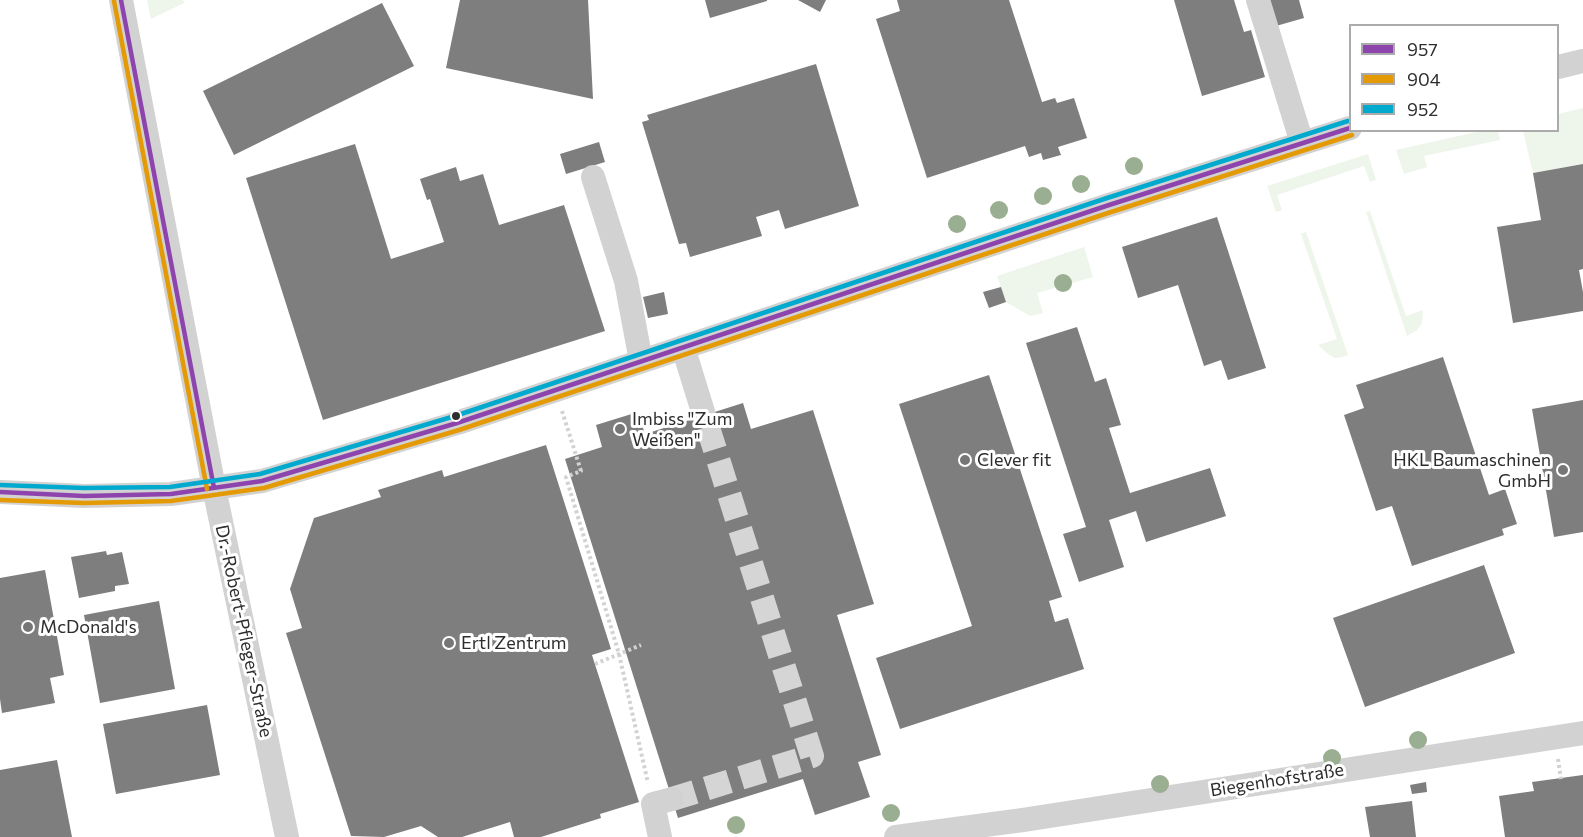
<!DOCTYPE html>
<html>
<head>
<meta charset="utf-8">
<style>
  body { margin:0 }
  #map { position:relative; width:1583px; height:837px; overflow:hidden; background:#fff; font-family:Commissioner,sans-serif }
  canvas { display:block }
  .legend { position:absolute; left:1349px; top:24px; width:210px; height:108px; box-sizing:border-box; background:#fff; border:2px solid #ababab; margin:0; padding:8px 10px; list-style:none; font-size:18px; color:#2d2d2d }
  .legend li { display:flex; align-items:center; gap:12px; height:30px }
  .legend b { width:30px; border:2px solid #ababab }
</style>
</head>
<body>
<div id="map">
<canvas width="1583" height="837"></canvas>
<ul class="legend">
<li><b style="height:8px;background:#8e44ad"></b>957</li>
<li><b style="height:8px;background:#e39a04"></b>904</li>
<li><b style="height:8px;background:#00a9ce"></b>952</li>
</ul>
</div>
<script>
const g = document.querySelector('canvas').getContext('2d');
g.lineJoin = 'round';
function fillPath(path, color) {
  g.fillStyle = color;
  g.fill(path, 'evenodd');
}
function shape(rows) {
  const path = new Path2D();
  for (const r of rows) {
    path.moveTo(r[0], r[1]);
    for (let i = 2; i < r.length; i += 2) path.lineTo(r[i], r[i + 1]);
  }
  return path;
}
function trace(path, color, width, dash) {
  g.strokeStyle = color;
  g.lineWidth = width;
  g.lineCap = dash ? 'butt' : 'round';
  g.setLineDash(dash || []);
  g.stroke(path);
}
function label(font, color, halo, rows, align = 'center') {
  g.font = font + ' Commissioner,sans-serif';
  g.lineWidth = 6;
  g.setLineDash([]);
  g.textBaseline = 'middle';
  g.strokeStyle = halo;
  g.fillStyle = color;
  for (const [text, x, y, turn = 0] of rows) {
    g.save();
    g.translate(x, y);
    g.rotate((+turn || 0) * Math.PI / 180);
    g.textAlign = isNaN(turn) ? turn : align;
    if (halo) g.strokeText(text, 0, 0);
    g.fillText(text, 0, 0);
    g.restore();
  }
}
const green = shape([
  [147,0,183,0,184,3,151,19],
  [1583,108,1583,164,1533,173,1523,131,1558,130,1558,114],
  [1481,131,1498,131,1500,140,1424,156,1427,167,1404,174,1396,150],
  [1368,154,1376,180,1370,182,1364,166,1277,195,1282,210,1276,212,1267,186],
  [1370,211,1406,316,1423,310,1422,323,1417,330,1407,336,1366,212],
  [1306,232,1348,355,1343,357,1335,358,1328,354,1318,345,1337,339,1301,234],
  [1084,247,1093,277,1037,293,1043,313,1030,316,1006,302,997,276]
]);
const building = shape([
  [460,0,588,0,593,99,446,68],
  [705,0,767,0,767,1,710,18],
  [798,0,826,0,820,12],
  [897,0,1009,0,1042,102,1055,98,1057,103,1074,98,1087,138,1058,147,1061,155,1043,160,1041,153,1029,157,1025,146,927,178,876,19,900,11],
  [1174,0,1234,0,1244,32,1251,30,1265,77,1202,96],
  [1268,0,1299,0,1304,18,1276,26],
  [382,3,414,66,234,155,203,91],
  [816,64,859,206,785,229,779,210,756,217,762,236,690,257,686,243,679,244,642,122,649,120,647,115],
  [599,142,605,162,566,174,560,154],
  [355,144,391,259,444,242,430,199,427,200,420,179,456,167,460,181,483,174,499,225,564,205,605,331,323,420,246,178],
  [1583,164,1583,269,1579,270,1583,292,1583,311,1513,323,1497,227,1541,220,1533,173],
  [1217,217,1266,368,1228,380,1221,360,1204,366,1178,285,1138,298,1122,247],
  [1001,287,1006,302,989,308,983,292],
  [664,292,668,314,648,318,643,297],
  [1077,327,1095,382,1106,378,1121,425,1109,428,1130,493,1210,468,1226,516,1146,542,1136,511,1109,520,1124,567,1079,582,1063,534,1086,527,1026,343],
  [1443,357,1489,495,1505,489,1517,524,1502,529,1504,535,1412,566,1392,506,1376,511,1344,415,1364,408,1356,385],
  [989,375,1062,597,1049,601,1055,622,1068,618,1084,669,900,729,876,658,972,626,899,404],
  [1583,400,1583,532,1554,537,1532,409],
  [743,403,751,429,813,410,874,604,837,615,881,755,858,762,870,797,815,815,803,779,678,818,565,459,602,447,596,425,638,412,645,434],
  [546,445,611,649,592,655,639,802,600,814,601,818,541,837,514,837,510,822,462,837,438,837,421,826,384,837,351,836,286,633,302,628,290,589,314,518,381,497,378,490,442,470,444,477],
  [106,551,107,555,122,552,129,584,115,586,115,591,79,598,71,557],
  [1484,565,1515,653,1365,707,1333,618],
  [45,570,64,675,50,678,55,703,2,713,0,699,0,578],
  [159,601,175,689,100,703,84,615],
  [207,705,220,775,116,794,103,724],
  [57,760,72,837,0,837,0,770],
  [1583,775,1583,837,1505,837,1499,796,1534,791,1532,782],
  [1426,782,1427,792,1412,794,1410,785],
  [1412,801,1416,837,1370,837,1365,807]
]);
const minorTunnel = shape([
  [672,799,812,756,704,415]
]);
const path = shape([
  [562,411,581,471,566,477,619,654,648,783],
  [595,664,641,645],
  [1558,759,1561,779]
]);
const minor = shape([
  [121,0,214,488,287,837],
  [1258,0,1302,143],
  [1558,67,1583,61],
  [593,177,626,281,641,361],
  [683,347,704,415],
  [0,492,84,496,171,494,262,481,457,423,1106,206,1350,128],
  [660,837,653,804,672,799],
  [896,837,1023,820,1583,733]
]);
const bus1 = shape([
  [121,0,214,488],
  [0,492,84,496,171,494,262,481,457,423,1106,206,1350,128]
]);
const bus2 = shape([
  [114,1,207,489],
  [0,500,84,503,171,501,264,488,459,430,1108,213,1352,135]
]);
const bus3 = shape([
  [0,485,84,488,170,487,260,474,455,416,1104,199,1348,121]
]);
const trees = [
  [1134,166],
  [1081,184],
  [1043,196],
  [999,210],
  [957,224],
  [1063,283],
  [1418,740],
  [1332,758],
  [1160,784],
  [891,813],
  [736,825]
];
const markers = [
  [456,416,5,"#2d2d2d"],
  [620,429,6,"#767676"],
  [965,460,6,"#767676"],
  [1563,470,6,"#767676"],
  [28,627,6,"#767676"],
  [449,643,6,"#767676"]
];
const poiNames = [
  ["Imbiss \"Zum",632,419],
  ["Weißen\"",632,440],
  ["Clever fit",977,460],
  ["HKL Baumaschinen",1551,460,"right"],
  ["GmbH",1551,481,"right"],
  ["McDonald's",40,627],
  ["Ertl Zentrum",461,643]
];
const streetNames = [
  ["Dr.-Robert-Pfleger-Straße",244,631,78],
  ["Biegenhofstraße",1277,780,-9]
];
fillPath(green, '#eef5ea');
fillPath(building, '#7e7e7e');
trace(minorTunnel, '#d5d5d5', 24, [24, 12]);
trace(path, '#d2d2d2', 4, [3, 3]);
trace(minor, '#d2d2d2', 24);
trace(bus1, '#8e44ad', 4.5);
trace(bus2, '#e39a04', 4.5);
trace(bus3, '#00a9ce', 4.5);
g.fillStyle = '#9aae91';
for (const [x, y] of trees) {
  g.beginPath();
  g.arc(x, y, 9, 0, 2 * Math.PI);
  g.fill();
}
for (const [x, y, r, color] of markers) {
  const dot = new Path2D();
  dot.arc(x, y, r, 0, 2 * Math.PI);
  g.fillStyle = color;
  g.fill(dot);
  trace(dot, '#fff', 2);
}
label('18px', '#2d2d2d', '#fff', poiNames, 'left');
label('18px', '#2d2d2d', '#fff', streetNames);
</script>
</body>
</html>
